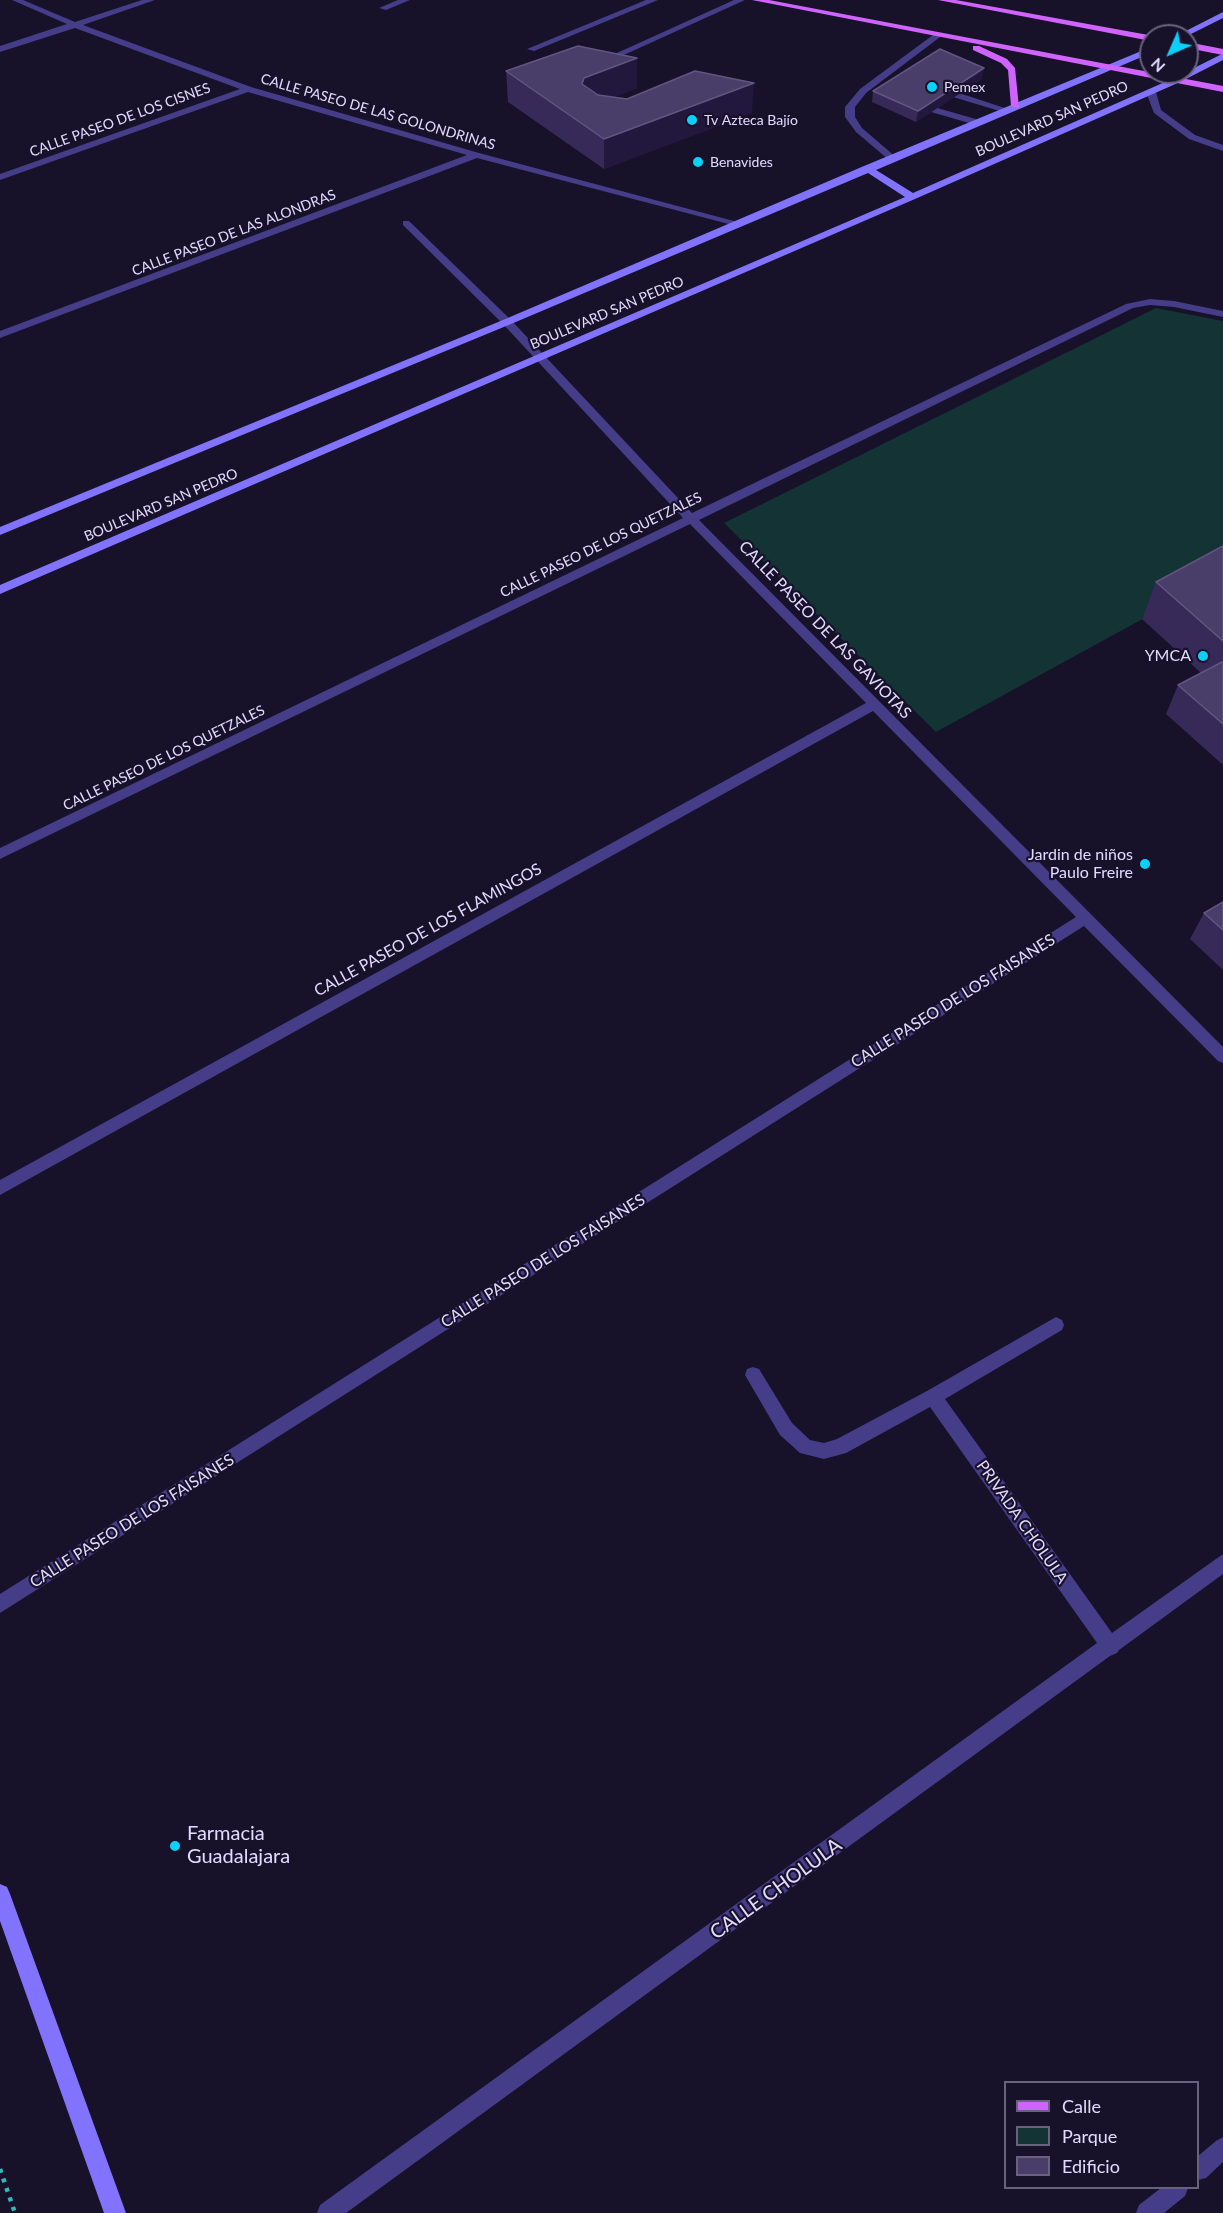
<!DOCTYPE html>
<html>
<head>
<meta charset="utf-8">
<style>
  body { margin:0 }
  #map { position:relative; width:1223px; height:2213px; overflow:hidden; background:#17112a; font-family:Lato,sans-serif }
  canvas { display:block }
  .legend { position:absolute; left:1004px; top:2081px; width:195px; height:108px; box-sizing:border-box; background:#17112a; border:2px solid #68627f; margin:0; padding:8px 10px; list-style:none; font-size:18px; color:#e2dbff }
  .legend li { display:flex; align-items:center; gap:12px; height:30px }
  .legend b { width:30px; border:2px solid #68627f }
  .north { position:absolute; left:1139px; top:24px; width:60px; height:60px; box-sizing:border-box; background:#17112a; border:2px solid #68627f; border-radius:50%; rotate:225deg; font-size:16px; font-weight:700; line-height:24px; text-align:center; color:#e2dbff }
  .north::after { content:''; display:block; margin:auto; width:21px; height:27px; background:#0ad1fc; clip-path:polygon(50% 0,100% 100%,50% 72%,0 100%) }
</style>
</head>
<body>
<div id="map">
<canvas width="1223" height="2213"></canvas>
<ul class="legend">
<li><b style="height:8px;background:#d063fd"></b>Calle</li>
<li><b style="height:16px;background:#143334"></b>Parque</li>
<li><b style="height:16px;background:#493d6a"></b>Edificio</li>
</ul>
<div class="north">N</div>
</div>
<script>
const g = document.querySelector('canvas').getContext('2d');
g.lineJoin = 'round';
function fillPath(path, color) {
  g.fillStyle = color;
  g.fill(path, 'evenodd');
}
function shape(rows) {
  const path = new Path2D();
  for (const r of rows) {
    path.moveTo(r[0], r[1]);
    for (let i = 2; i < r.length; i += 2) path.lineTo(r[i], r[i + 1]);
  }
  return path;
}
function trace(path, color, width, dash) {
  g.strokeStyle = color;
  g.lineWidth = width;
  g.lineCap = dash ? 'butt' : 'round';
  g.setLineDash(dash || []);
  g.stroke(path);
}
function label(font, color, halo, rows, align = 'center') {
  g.font = font + ' Lato,sans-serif';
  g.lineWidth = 4.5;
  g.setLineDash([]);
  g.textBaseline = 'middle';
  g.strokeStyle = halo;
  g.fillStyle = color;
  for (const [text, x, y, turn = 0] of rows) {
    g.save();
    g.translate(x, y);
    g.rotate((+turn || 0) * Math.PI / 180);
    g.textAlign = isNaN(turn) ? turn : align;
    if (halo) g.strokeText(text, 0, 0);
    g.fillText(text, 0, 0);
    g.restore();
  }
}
const green = shape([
  [1156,308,1223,321,1223,575,936,732,724,523]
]);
const path = shape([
  [0,2169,15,2213]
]);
const lane = shape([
  [398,0,410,0,386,10,379,8,398,0],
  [646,0,658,0,534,51,527,49,646,0],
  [734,0,745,0,604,64,597,62,734,0],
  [937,32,944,34,866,93,855,107,855,117,862,128,897,158,889,160,856,132,845,117,845,107,860,89,937,32],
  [1151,89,1156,92,1161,110,1195,135,1223,145,1223,151,1189,139,1154,113,1146,92,1151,89],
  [953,93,959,93,1011,110,1003,112,953,97,953,93],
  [934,107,979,120,981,122,976,125,931,112,929,110,934,107]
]);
const street = shape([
  [12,0,23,0,75,22,142,0,155,0,83,25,251,87,479,153,745,224,740,227,477,158,0,338,0,331,467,155,248,92,0,180,0,174,240,89,75,28,0,52,0,46,67,24,12,0],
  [403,221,409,221,511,320,692,513,1126,304,1150,299,1174,301,1223,311,1223,317,1174,307,1150,305,1133,308,699,520,1223,1047,1223,1063,1218,1061,1084,926,0,1613,0,1594,1076,917,873,711,0,1195,0,1180,866,703,690,524,0,859,0,848,683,518,503,324,403,225,403,221],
  [1056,1317,1062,1320,1064,1325,1062,1330,945,1399,1112,1633,1223,1554,1223,1574,1119,1650,1117,1653,1110,1656,346,2213,317,2213,320,2205,1097,1643,930,1407,846,1453,824,1459,800,1453,780,1435,745,1375,747,1369,753,1367,759,1369,792,1423,810,1440,824,1443,837,1439,927,1391,1056,1317],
  [1223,2137,1223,2162,1206,2178,1198,2180,1198,2156,1216,2141,1223,2137],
  [1161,2188,1188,2188,1185,2196,1164,2213,1136,2213,1139,2205,1161,2188]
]);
const secondary = shape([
  [1223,12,1223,18,1187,36,1176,36,1223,12],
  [1151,47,1151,53,876,170,913,193,1174,78,1220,55,1223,54,1223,60,1180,82,915,199,0,594,0,585,905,197,868,173,511,324,0,535,0,527,503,320,864,166,1151,47],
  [0,1884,7,1887,10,1894,126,2213,104,2213,0,1921,0,1884]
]);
const primary = shape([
  [752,0,769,0,1223,86,1223,92,752,0],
  [938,0,956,0,1154,36,1151,36,1151,41,938,0],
  [1187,42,1223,49,1223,55,1187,48,1187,42],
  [973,46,979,46,1007,59,1015,68,1019,108,1011,106,1008,70,1001,63,973,50,973,46]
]);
const wall = shape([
  [637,58,637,88,614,97,752,113,604,169,508,102,506,71],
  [982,79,916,122,872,102,873,91],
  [1223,546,1223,765,1166,714,1178,685,1201,673,1142,619,1156,582],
  [1223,902,1223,970,1190,939,1204,913]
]);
const shadedWall = shape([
  [637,58,637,88,584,109,582,84,584,78],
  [984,68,982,79,916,122,918,111],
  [754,83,752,113,604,169,604,139]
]);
const building = shape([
  [578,46,637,58,584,78,582,84,598,95,627,99,695,71,754,83,604,139,506,71,578,46],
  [940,49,984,68,918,111,873,91,940,49],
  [1223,546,1223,641,1156,582,1223,546],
  [1222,662,1223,664,1223,724,1178,685,1222,662],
  [1223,902,1223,930,1204,913,1223,902]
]);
const markers = [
  [932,87,6,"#0ad1fc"],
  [692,120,6,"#0ad1fc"],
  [698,162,6,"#0ad1fc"],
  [1203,656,6,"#0ad1fc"],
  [1145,864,6,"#0ad1fc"],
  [175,1846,6,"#0ad1fc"]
];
const farPoinames = [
  ["Pemex",944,87],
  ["Tv Azteca Bajío",704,120],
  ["Benavides",710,162]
];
const farStreetnames = [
  ["CALLE PASEO DE LAS GOLONDRINAS",378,112,16],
  ["BOULEVARD SAN PEDRO",1052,119,-24],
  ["CALLE PASEO DE LOS CISNES",120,120,-20],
  ["CALLE PASEO DE LAS ALONDRAS",234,233,-21],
  ["BOULEVARD SAN PEDRO",607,313,-23],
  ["BOULEVARD SAN PEDRO",161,505,-23],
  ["CALLE PASEO DE LOS QUETZALES",601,545,-26],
  ["CALLE PASEO DE LOS QUETZALES",164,758,-26]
];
const streetNames = [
  ["CALLE PASEO DE LAS GAVIOTAS",825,630,46],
  ["CALLE PASEO DE LOS FLAMINGOS",428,930,-29],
  ["CALLE PASEO DE LOS FAISANES",953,1001,-32],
  ["CALLE PASEO DE LOS FAISANES",543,1261,-32],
  ["CALLE PASEO DE LOS FAISANES",132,1521,-32],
  ["PRIVADA CHOLULA",1022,1522,55]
];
const poiNames = [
  ["YMCA",1191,656],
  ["Jardin de niños",1133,855],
  ["Paulo Freire",1133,873]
];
const nearPoinames = [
  ["Farmacia",187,1834],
  ["Guadalajara",187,1857]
];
const nearStreetnames = [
  ["CALLE CHOLULA",776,1889,-36]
];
fillPath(green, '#143334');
trace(path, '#32b9bb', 4.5, [4, 6]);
fillPath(lane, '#463d88');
fillPath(street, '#463d88');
fillPath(secondary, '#8173fd');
fillPath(primary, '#d063fd');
fillPath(wall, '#372a58');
fillPath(shadedWall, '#22183e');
fillPath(building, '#493d6a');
trace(building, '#615681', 1.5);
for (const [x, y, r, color] of markers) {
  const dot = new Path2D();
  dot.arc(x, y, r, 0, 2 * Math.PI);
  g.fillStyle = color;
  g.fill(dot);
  trace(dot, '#17112a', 2);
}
label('14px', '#e2dbff', '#17112a', farPoinames, 'left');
label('14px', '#e2dbff', '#17112a', farStreetnames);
label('16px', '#e2dbff', '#17112a', streetNames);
label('16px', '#e2dbff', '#17112a', poiNames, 'right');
label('20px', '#e2dbff', '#17112a', nearPoinames, 'left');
label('20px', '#e2dbff', '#17112a', nearStreetnames);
</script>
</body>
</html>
